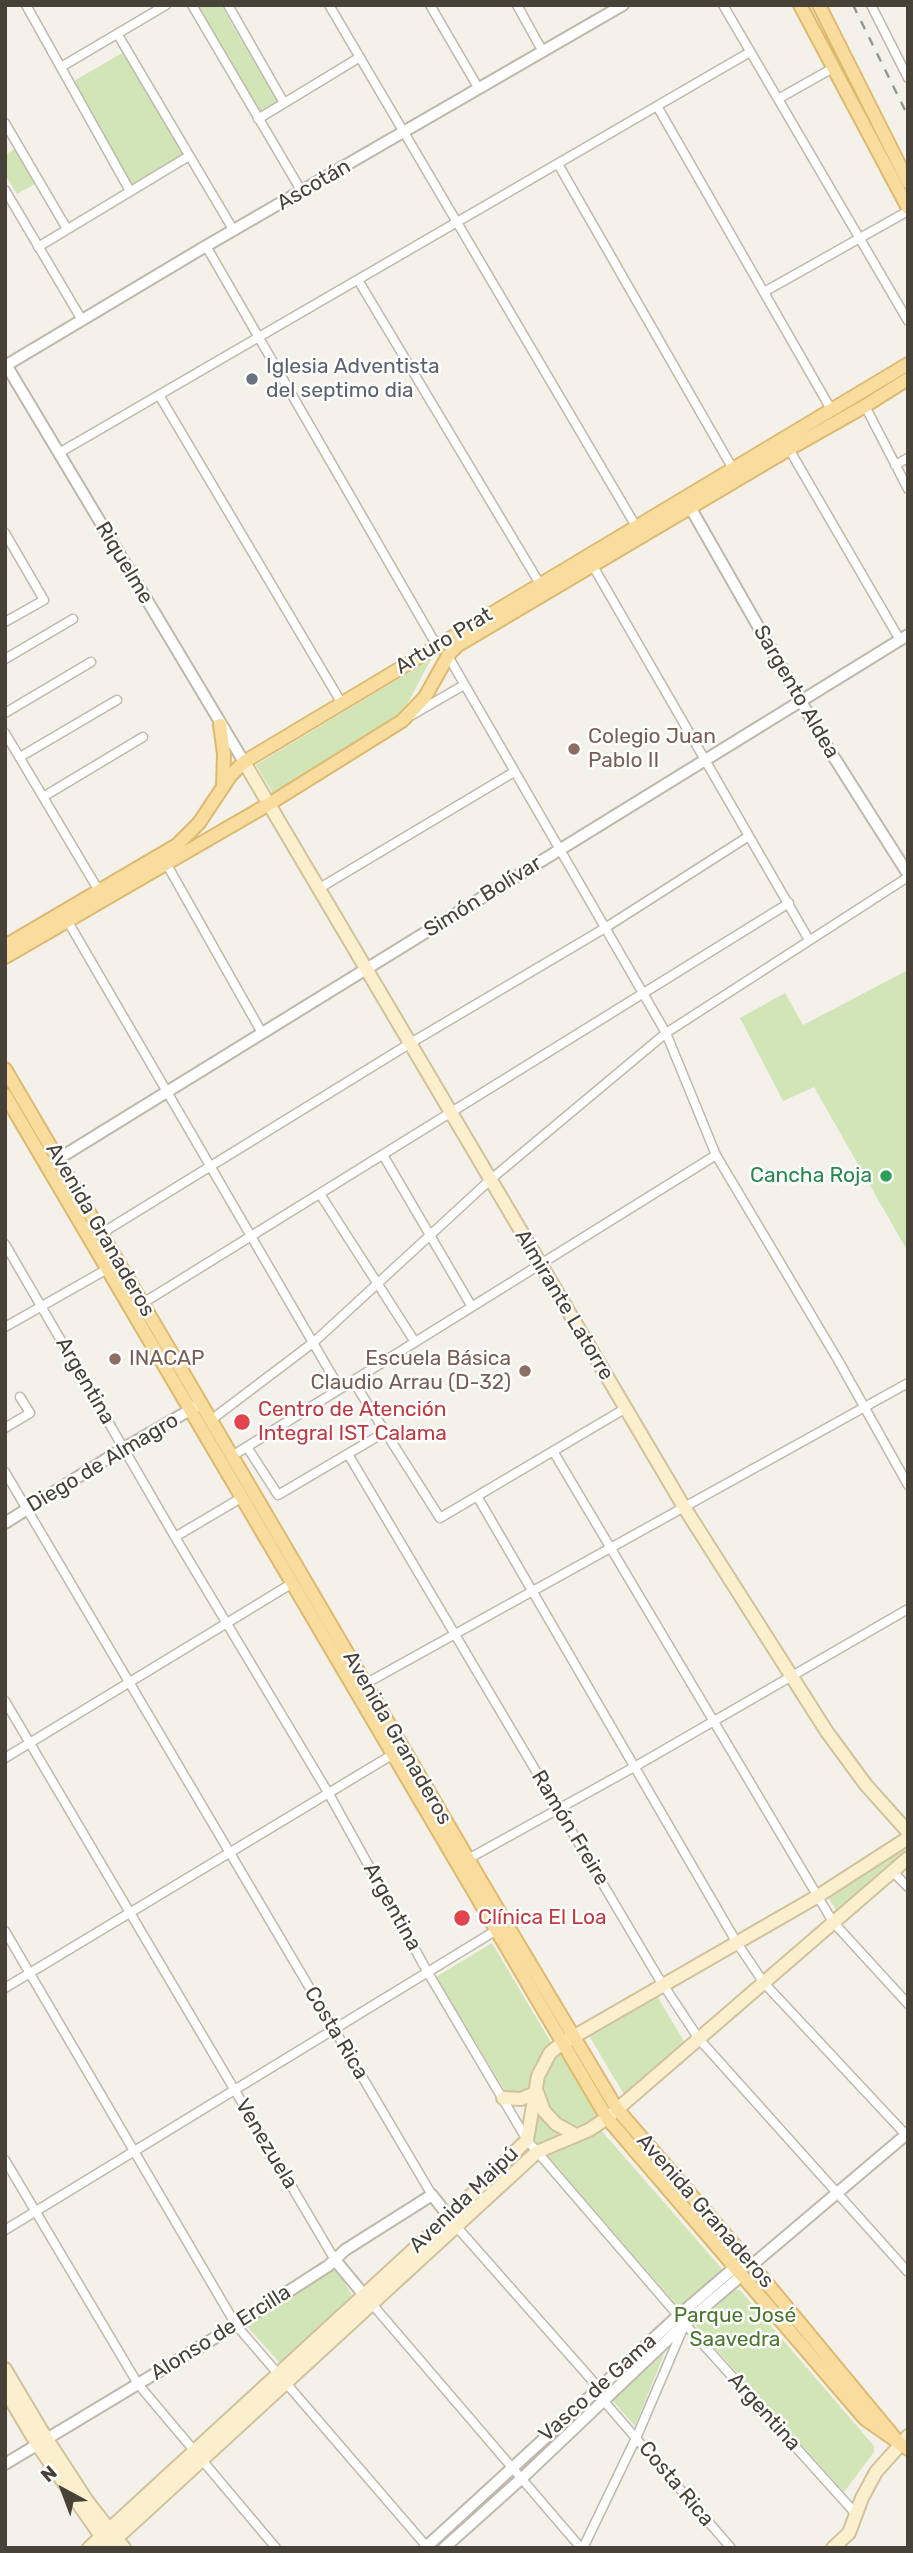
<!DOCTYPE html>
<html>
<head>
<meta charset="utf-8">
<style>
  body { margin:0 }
  #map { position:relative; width:913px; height:2553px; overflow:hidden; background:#f4f1ea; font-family:Rubik,sans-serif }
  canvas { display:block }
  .frame { position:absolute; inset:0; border:7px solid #474138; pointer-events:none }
  .north { position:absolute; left:28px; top:2455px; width:70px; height:70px; -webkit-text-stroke:5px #fff; paint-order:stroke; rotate:319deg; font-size:19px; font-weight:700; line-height:28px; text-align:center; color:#474138 }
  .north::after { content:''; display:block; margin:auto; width:24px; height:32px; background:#474138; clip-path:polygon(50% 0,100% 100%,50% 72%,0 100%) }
</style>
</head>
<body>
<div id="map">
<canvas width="913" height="2553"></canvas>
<div class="frame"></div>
<div class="north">N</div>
</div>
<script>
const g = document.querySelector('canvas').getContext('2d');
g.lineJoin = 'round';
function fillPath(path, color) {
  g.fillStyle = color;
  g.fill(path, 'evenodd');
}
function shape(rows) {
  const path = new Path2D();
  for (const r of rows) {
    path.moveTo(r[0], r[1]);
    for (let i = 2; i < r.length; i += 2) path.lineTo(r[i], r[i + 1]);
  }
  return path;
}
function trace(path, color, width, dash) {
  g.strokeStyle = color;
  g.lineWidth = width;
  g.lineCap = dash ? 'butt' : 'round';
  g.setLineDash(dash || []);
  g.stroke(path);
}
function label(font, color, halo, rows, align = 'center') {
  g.font = font + ' Rubik,sans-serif';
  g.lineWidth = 5;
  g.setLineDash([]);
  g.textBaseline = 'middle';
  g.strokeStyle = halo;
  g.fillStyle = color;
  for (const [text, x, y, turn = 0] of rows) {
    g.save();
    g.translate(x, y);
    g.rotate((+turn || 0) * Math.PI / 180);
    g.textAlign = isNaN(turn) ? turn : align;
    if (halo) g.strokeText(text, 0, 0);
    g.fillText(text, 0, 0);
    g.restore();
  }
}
const green = shape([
  [197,5,221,5,278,102,259,113],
  [124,52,183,155,130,187,74,81],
  [15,149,35,184,17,194,5,174,5,155],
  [431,659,403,712,273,793,256,765],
  [908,970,908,1252,814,1087,783,1101,740,1018,785,993,803,1025],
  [903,1850,908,1852,838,1914,827,1895],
  [492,1943,553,2046,540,2058,531,2082,524,2091,505,2091,436,1977],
  [657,1996,685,2043,625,2096,589,2036],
  [561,2051,599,2115,584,2126,574,2129,554,2116,541,2090,543,2079,552,2059],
  [541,2111,564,2133,540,2145,532,2141,538,2116],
  [600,2129,723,2270,679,2308,548,2156,548,2151],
  [334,2266,352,2295,280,2363,243,2322],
  [735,2290,740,2290,874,2446,874,2452,844,2492,696,2327,696,2324],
  [665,2352,635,2426,612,2400]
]);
const minor = shape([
  [26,5,130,191],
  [192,5,302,192],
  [228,5,284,103],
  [329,5,637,528],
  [430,5,479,89],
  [517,5,543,52],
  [723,5,908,321],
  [871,5,908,78],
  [118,35,234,231],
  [61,67,166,5],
  [778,99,833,68],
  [657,106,832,411],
  [258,119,360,57],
  [5,123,67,229],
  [558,164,733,469],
  [5,190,82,320],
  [206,246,437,646],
  [38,247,189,156],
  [358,280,540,584],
  [764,292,908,211],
  [159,395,341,702],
  [865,406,908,489],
  [789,449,900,640],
  [59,453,750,52],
  [895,465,908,458],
  [5,533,44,600,5,622],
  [593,566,809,940],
  [448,656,666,1033,716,1155,838,1360,908,1485],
  [5,659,73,619],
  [5,713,91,662],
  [412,715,464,685],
  [5,733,99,891],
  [20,757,117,700],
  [43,797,143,737],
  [166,863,262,1033],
  [318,889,514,772],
  [67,920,340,1389],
  [383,1155,472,1307],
  [320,1194,415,1342],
  [102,1233,409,1044,605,928,749,836],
  [5,1244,175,1537,329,1794,427,1971,527,2140,693,2333,856,2514],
  [143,1303,789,903],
  [5,1327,109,1268],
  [353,1381,440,1518,626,1408],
  [211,1420,314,1342,490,1180,666,1033,908,877],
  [5,1428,30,1413,20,1397],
  [247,1447,278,1495,385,1432],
  [553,1451,833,1922,908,2004],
  [348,1454,658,1977,699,2039,908,2272],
  [232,1456,716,1155],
  [5,1472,432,2195],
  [477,1496,737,1943,764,1983,908,2137],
  [175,1537,241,1498],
  [365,1684,908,1383],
  [5,1701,335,2260],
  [5,1758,291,1584],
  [468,1859,636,1766,908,1609],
  [892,1871,908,1887],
  [5,1931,236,2325,428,2548],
  [5,1988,395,1753],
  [5,2160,138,2384,276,2548],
  [455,2225,598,2387,603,2400,731,2548],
  [5,2230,495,1931],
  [372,2304,581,2548],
  [583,2548,637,2436,684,2326]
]);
const tertiary = shape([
  [5,363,244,762],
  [5,366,206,246,623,5],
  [690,507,823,740,908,874],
  [58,1159,908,635],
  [5,1523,124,1448,197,1406],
  [335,2260,369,2301],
  [5,2464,236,2325,328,2266,345,2250,432,2195,449,2217],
  [425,2548,678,2316,734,2268,752,2265,908,2133],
  [444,2548,521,2479,681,2327,741,2276]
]);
const secondary = shape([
  [244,762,684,1507,827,1732,866,1785,908,1832],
  [537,2092,544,2111,556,2124,576,2135],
  [503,2098,521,2099,537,2092],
  [5,2369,43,2433,87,2501,124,2548],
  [5,2390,37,2444,105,2542],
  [89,2548,449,2217,527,2140,538,2076,550,2053,561,2044,818,1896,908,1838],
  [106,2548,537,2152,589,2130,607,2118,908,1858],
  [833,2548,849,2533,862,2498,876,2472,908,2436]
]);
const primary = shape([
  [800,5,908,208],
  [819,5,908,182],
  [220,725,224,754,223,787],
  [5,946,177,845,199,823,231,775,244,762,908,364],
  [5,957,269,804,402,721,425,697,449,654,458,645,789,449,865,406,908,379],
  [5,1069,501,1915,617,2109,760,2275,900,2444],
  [5,1095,607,2118,865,2419,908,2449]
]);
const rail = shape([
  [853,5,908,116]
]);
const markers = [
  [252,379,7,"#6b7280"],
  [574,749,7,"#8d6e63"],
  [886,1176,7,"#2e9e5b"],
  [115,1359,7,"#8d6e63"],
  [525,1371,7,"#8d6e63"],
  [242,1422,9,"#e0444e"],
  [462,1918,9,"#e0444e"]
];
const streetNames = [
  ["Ascotán",314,185,-30],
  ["Riquelme",124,563,59],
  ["Arturo Prat",444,641,-31],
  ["Sargento Aldea",796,692,60],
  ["Simón Bolívar",483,897,-32],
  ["Avenida Granaderos",100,1230,60],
  ["Almirante Latorre",564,1305,59],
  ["Argentina",85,1381,60],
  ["Diego de Almagro",103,1463,-31],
  ["Avenida Granaderos",397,1738,60],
  ["Ramón Freire",570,1828,59],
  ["Argentina",392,1907,61],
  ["Costa Rica",336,2033,59],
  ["Venezuela",266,2144,59],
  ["Avenida Maipú",464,2200,-44],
  ["Avenida Granaderos",705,2211,49],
  ["Alonso de Ercilla",221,2333,-32],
  ["Vasco de Gama",598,2388,-42],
  ["Argentina",764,2412,48],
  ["Costa Rica",676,2484,50]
];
const worshipNames = [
  ["Iglesia Adventista",266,367],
  ["del septimo dia",266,391]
];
const educationNames = [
  ["Colegio Juan",588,737],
  ["Pablo II",588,761],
  ["INACAP",129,1359],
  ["Escuela Básica",511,1359,"right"],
  ["Claudio Arrau (D-32)",511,1383,"right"]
];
const leisureNames = [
  ["Cancha Roja",872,1176]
];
const healthNames = [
  ["Centro de Atención",258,1410],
  ["Integral IST Calama",258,1434],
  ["Clínica El Loa",478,1918]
];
const parkNames = [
  ["Parque José",735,2316],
  ["Saavedra",735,2340]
];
fillPath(green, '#d1e5b6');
trace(minor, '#bfb8ad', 11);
trace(tertiary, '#bfb8ad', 14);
trace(secondary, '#d1c29c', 16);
trace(primary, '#ddba6f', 16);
trace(minor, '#fff', 8);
trace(tertiary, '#fff', 10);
trace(secondary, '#fbefcd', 12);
trace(primary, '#f8dd9f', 12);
trace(rail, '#989898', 2.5, [9, 9]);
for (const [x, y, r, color] of markers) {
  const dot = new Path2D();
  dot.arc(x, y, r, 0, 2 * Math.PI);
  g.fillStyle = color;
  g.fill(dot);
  trace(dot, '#fff', 2.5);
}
label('21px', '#474138', '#fff', streetNames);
label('21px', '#5b616d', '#fff', worshipNames, 'left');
label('21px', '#785e54', '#fff', educationNames, 'left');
label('21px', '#27864d', '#fff', leisureNames, 'right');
label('21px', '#be3a42', '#fff', healthNames, 'left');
label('21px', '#4b762f', '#fff', parkNames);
</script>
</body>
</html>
